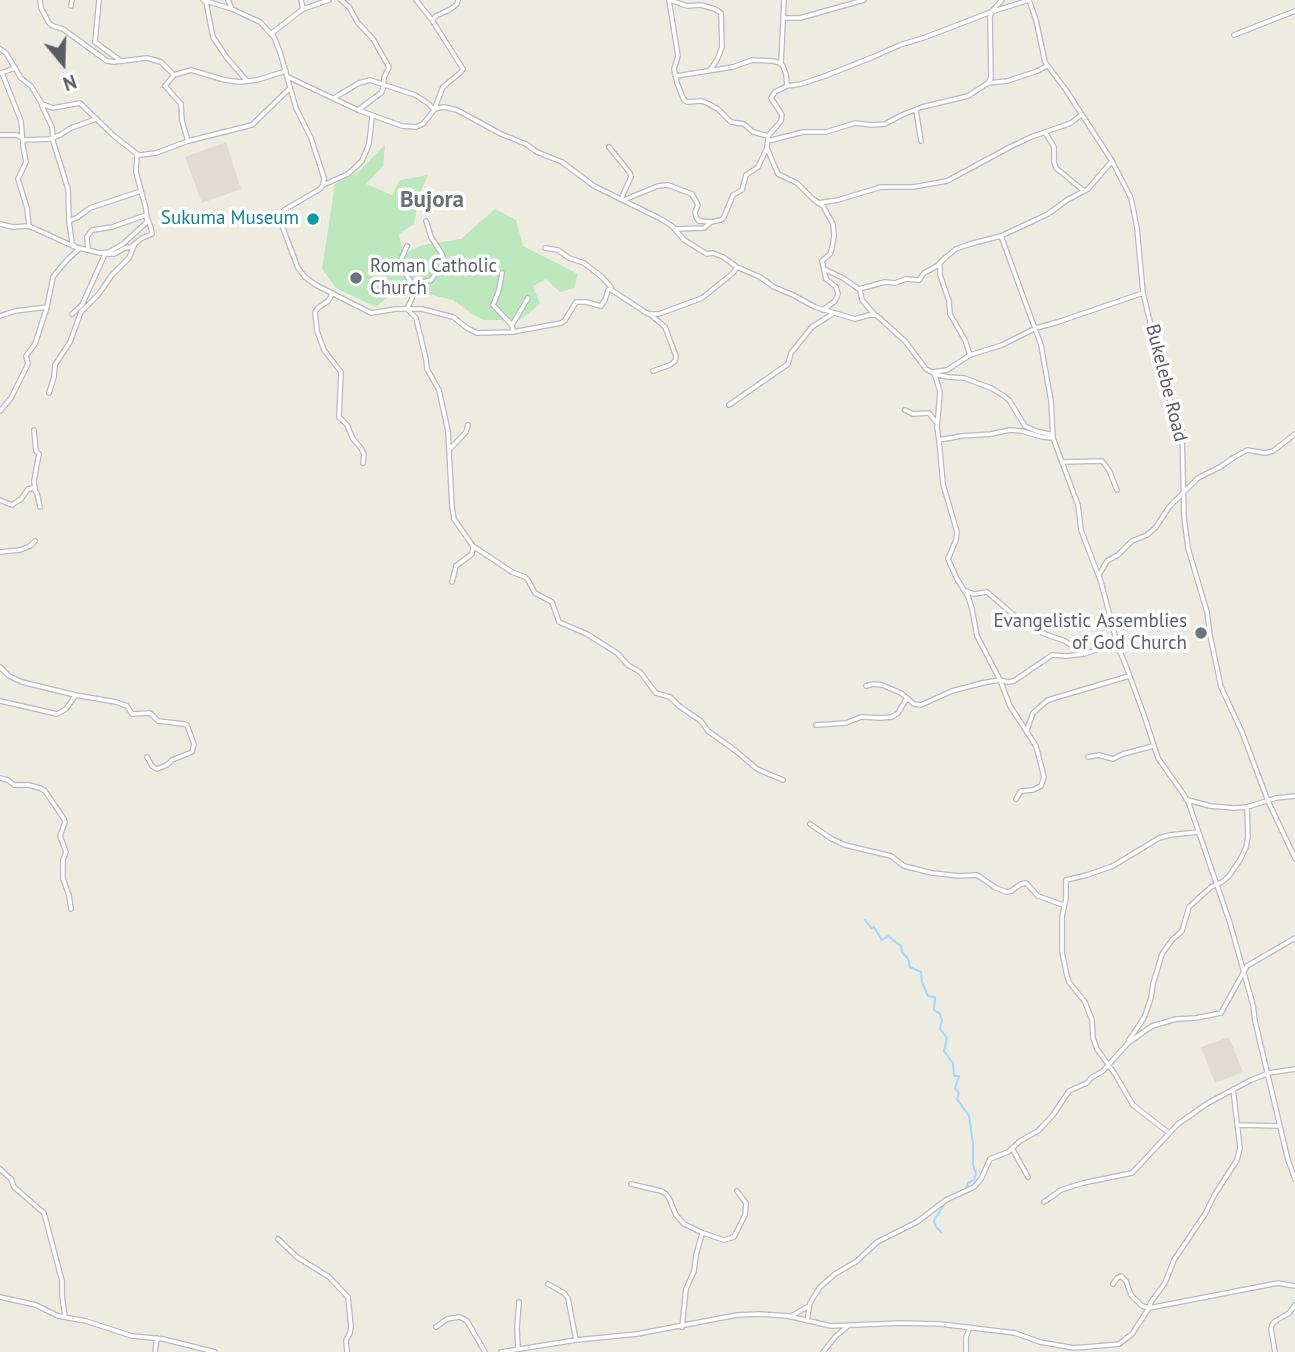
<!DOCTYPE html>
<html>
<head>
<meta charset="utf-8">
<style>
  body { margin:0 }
  #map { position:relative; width:1295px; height:1352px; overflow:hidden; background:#eeebe1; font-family:"PT Sans",sans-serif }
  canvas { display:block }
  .north { position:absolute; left:28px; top:28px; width:70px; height:70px; -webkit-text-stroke:5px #fff; paint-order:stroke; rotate:161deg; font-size:19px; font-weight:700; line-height:28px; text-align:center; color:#5a5e63 }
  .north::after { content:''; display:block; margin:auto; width:24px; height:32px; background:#5a5e63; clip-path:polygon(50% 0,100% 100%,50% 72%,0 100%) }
</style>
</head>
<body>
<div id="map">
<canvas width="1295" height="1352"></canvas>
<div class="north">N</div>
</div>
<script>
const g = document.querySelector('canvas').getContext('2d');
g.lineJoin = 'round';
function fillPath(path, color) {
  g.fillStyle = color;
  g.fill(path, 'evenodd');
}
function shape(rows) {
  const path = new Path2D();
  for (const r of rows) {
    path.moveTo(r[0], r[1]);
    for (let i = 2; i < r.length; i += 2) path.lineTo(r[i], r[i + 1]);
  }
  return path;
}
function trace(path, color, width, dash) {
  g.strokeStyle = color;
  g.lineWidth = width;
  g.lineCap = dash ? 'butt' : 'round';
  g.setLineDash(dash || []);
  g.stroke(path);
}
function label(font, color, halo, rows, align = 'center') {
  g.font = font + ' "PT Sans",sans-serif';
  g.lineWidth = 7;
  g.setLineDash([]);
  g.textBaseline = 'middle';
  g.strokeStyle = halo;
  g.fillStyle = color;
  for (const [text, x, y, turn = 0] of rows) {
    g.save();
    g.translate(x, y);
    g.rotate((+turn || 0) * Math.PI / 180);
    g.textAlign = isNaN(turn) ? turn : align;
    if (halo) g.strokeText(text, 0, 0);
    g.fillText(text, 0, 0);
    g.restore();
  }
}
const education = shape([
  [226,142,241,189,202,203,185,157],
  [1229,1037,1243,1072,1215,1083,1201,1047]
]);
const green = shape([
  [385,145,383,166,366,184,392,195,400,180,428,175,419,196,414,224,399,234,403,254,423,245,461,239,495,209,516,220,523,246,578,274,574,288,560,292,546,279,533,286,540,304,520,320,483,320,471,313,453,300,398,287,376,307,336,288,322,269,335,184,357,173]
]);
const stream = shape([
  [865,920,871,928,874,927,882,940,888,936,901,946,902,952,908,959,910,967,921,972,922,982,928,996,935,997,934,1010,940,1014,942,1020,940,1029,947,1038,944,1051,953,1063,954,1076,959,1076,955,1088,959,1093,957,1099,969,1116,973,1144,973,1165,976,1174,974,1180,968,1183,966,1189],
  [941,1232,936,1227,934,1221,945,1203]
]);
const minor = shape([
  [40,0,41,8,49,23,53,26,63,29,107,61,114,62,147,58,161,62,174,75],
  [99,0,95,42,121,61],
  [203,0,232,9,260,22,274,37,280,52,296,108,311,138,324,178,323,185,320,189,284,210,281,223,298,268,305,277,316,285,371,313,396,309,422,309,453,317,467,328,477,333,513,332,561,323,565,320,576,302,586,302,601,306,605,300,608,290,610,289,645,312,649,314,659,314,702,298,733,273,737,267],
  [228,0,232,9],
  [301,0,303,9],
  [341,0,349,7,358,23,373,39,389,67,384,78,383,89,381,93,358,110],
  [669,0,678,56,674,69,677,83,684,100,687,102,702,101,707,103,718,109,731,122,744,124,753,132,768,136],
  [670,0,687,6,701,5,715,9,721,13,722,47,717,60,710,70],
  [1029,0,1036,20,1045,62,1066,90,1112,161,1131,198,1137,228,1143,293,1168,396,1182,430,1184,517,1188,548,1207,612,1210,635,1221,687,1242,732,1268,801,1295,858],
  [206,2,213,37,227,58,247,81],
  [71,6,72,0],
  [783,18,800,18,864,0],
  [432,20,436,16,451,9,457,4,458,0],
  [272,33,303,9,329,0],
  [1234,35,1295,11],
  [0,49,6,53,21,78,31,86,42,104,53,108,80,103,114,136,137,154,140,155,156,153,188,141,252,125,289,89],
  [781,64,784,0],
  [1,73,15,68],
  [2,73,21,121,23,146,26,162,18,179,27,208,29,226],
  [676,76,733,67,752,60,773,61,780,63,783,66,786,74,787,86],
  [288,77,358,110,402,126,416,127,423,124,434,110,438,108,444,107,457,110,501,134,526,144,537,152,562,162,594,186,661,219,672,226,684,240,707,254,713,253,723,257,737,267,760,277,774,287,793,295,815,307,855,319,869,315,876,315,905,341,926,369,932,372,947,370,970,355,1002,345,1036,328,1058,322,1143,293],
  [988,83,1007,81,1035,72,1047,66],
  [334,98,359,83,370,80,415,95,429,104,434,110,443,87,460,73,463,69,432,20,416,0],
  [42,106,52,127,53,141,68,189,69,221,72,243,75,247],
  [916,110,921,141],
  [1045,132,1054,147,1054,162,1056,168,1084,191],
  [0,135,17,135,25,140,49,139,60,135,71,128,96,119],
  [188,141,182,121,181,104,165,86,174,75,191,70,225,80,240,82,257,80,286,71],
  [768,141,803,132,826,132,855,123,872,125,885,124,902,115,922,107,968,96,988,83,991,78,990,17,992,11,1002,0],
  [609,147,630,173,631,177,621,199],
  [767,148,778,174,797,183,813,199,823,206,833,224,834,236,832,248,830,254,822,261,826,279,836,287,838,294,835,301,823,310],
  [323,185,348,174,362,161,369,144,372,117],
  [626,199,658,186,668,185,692,194,698,205,695,212,696,217,699,221,711,222],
  [818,203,838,200,881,187,913,187,947,181,1010,147,1031,137,1071,123,1081,115],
  [69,221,78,217,90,208,141,191],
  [426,221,431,237,442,254,444,262,431,280,413,285,412,298,407,309,416,318,426,359,427,369,439,390,448,431,452,507,454,519,473,546,512,572,525,577,528,580,535,593,552,602,559,622,587,634,617,653,628,665,640,672,656,693,670,697,679,706,701,721,708,731,736,751,757,769,783,780],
  [0,224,13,227,29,226,75,247,100,253,109,252,123,244,147,222,146,209,136,172,137,155],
  [675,229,704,228,711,222,721,220,724,217,733,195,742,190,746,175,758,167,767,148,768,136,781,121,782,115,771,98,775,92,787,86,801,84,825,76,873,57,900,45,926,37,991,12,1029,0],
  [1001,236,1041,345,1051,401,1053,438,1078,505,1081,530,1101,582,1118,647,1126,666,1145,718,1158,758,1184,795,1189,804,1230,923,1253,1005,1255,1021,1288,1160,1295,1179],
  [407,246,399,264,413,285],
  [545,248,558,250,569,258,584,263,602,277,611,287],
  [88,250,87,237,92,230,112,227,146,215],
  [940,265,940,275,949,301,950,314,965,340,970,355],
  [824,269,843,278,856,287,860,290,862,300,874,314],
  [502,273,499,290,493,305,512,325,513,332],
  [859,289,885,282,895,283,906,279,919,280,924,273,937,266,946,257,956,249,970,244,1001,236,1048,214,1067,200,1088,189,1112,161],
  [333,293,328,301,318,308,315,312,317,331,324,350,341,372,339,417,347,425,353,439,361,448,364,454,363,463],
  [72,314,82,305,105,254,114,254,125,248,131,247,142,238,152,234,151,228,148,220],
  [651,315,665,327,676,356,675,361,670,365,653,371],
  [0,316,15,311,47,307],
  [512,325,528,298],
  [934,372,940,392,937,428,939,440,943,484,957,532,956,540,948,559,957,579,968,596,972,609,977,636,1000,680,1010,706,1036,746,1044,777,1041,786,1033,790,1021,791,1016,799],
  [934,374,948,377,964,378,991,388,1004,396,1009,400,1025,426,1036,431,1053,435],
  [49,393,54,377,55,365,70,342,81,312,98,295,112,275,129,258,134,246],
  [729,405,788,364,791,353,812,327,834,313],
  [905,410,913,414,929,413,936,422],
  [0,411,11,398,28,364,26,356,35,344,47,307,53,277,67,260,80,248],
  [34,430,36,451,39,454,34,481,35,489],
  [939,440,962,436,991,434,1010,430,1022,431,1042,437,1053,438],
  [449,450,466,432,468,425],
  [1063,462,1102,461,1109,470,1117,490],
  [0,500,12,505,21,499,28,489,33,488,37,493,40,507],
  [0,552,20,550,30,546,35,541],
  [1099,575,1107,561,1118,555,1132,541,1147,535,1156,527,1169,507,1198,478,1220,467,1233,458,1247,450,1265,453,1273,451,1295,434],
  [452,582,456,566,472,554,473,546],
  [966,591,974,594,987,592,1022,622,1037,628,1042,633,1065,641,1084,654],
  [0,667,9,676,22,682,75,695,116,702,127,706,132,714,150,713,158,721,184,724,187,725,194,744,192,752,172,760,167,765,157,769,152,766,147,757],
  [866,686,873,684,882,685,901,693,914,704,921,705,952,691,982,683,1000,680,1008,682,1014,681,1052,655,1067,656,1084,654,1117,643],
  [0,701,57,714,66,709,75,696],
  [816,725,846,723,861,717,880,718,892,717,898,713,907,698],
  [1027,730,1033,713,1048,700,1129,676],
  [1088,757,1099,755,1113,759,1123,754,1153,746],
  [0,778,8,780,14,785,29,785,40,788,45,791,64,819,65,822,60,836,66,852,63,860,63,879,69,895,71,909],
  [1188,800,1210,806,1234,808,1247,807,1276,798,1295,796],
  [810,824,832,839,845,845,891,856,904,866,932,873,959,876,977,875,996,888,1007,892,1011,891,1021,884,1026,883,1038,896,1063,905],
  [1129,1040,1144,1018,1151,998,1153,984,1162,954,1172,940,1182,931,1189,907,1211,887,1222,882,1229,876,1240,860,1246,847,1248,837,1247,807],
  [1238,1125,1280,1126],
  [1169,1133,1133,1105,1115,1074,1097,1049,1093,1038,1092,1020,1085,1002,1069,982,1067,976,1062,952,1062,917,1066,898,1066,880,1087,875,1113,866,1159,838,1170,835,1198,832],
  [1012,1148,1028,1177],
  [0,1169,11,1179,14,1187,44,1213,62,1281,62,1296,65,1316],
  [631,1184,661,1191,666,1194,669,1198,676,1215,684,1224,703,1233,724,1240,734,1237,745,1215,746,1203,737,1191],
  [1044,1202,1061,1190,1083,1183,1132,1173,1178,1124,1208,1103,1251,1080,1269,1073,1295,1069],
  [278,1239,297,1257,329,1277,348,1297,351,1326,350,1333,346,1340,347,1352],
  [548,1284,564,1293,568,1298,576,1340],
  [1113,1284,1117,1278,1121,1276,1126,1281,1131,1295,1142,1306,1149,1308,1151,1302,1165,1283,1174,1260,1205,1214,1215,1194,1237,1160,1240,1148,1233,1089],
  [0,1297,36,1305,58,1316,86,1321,132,1336,163,1339,215,1352],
  [791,1316,809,1306],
  [807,1321,810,1303,820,1287,835,1274,857,1261,877,1242,917,1222,946,1200,974,1187,981,1179,990,1159,1008,1152,1020,1141,1038,1131,1053,1115,1069,1091,1087,1083,1091,1078,1103,1071,1128,1043,1152,1026,1176,1019,1196,1018,1221,1013,1247,966,1295,938],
  [436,1327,447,1319,459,1317,464,1319,467,1321,485,1352],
  [682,1327,686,1289,694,1271,696,1255,702,1234],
  [518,1349,517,1328,519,1302],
  [155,1352,157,1338],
  [501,1352,576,1340,637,1334,737,1315,760,1314,788,1316,831,1326,901,1323,940,1324,1015,1333,1040,1342,1074,1348,1109,1345,1119,1344,1132,1334,1149,1308,1278,1283,1295,1286],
  [823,1352,835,1337,848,1326],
  [966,1352,966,1337,970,1327],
  [1275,1352,1271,1329,1272,1325,1274,1322,1289,1313,1295,1305]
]);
const markers = [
  [313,219,7,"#0f9aa8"],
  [356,278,7,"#6b7280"],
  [1201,633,7,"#6b7280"]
];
const cultureNames = [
  ["Sukuma Museum",299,219]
];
const worshipNames = [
  ["Roman Catholic",370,267],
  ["Church",370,289],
  ["Evangelistic Assemblies",1187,622,"right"],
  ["of God Church",1187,644,"right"]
];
const streetNames = [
  ["Bukelebe Road",1166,383,76]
];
const quarterNames = [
  ["Bujora",432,200]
];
fillPath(education, '#e0dcd2');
fillPath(green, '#bde7bc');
trace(stream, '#a0d8ff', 2);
trace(minor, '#b7babf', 6);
trace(minor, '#fff', 3.5);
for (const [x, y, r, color] of markers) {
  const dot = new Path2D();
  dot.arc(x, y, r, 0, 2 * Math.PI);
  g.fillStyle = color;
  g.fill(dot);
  trace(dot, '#fff', 2.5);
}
label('19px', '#0d838f', '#fff', cultureNames, 'right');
label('19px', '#5b616d', '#fff', worshipNames, 'left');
label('19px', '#5a5e63', '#fff', streetNames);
label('bold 23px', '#6b7075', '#fff', quarterNames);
</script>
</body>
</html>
